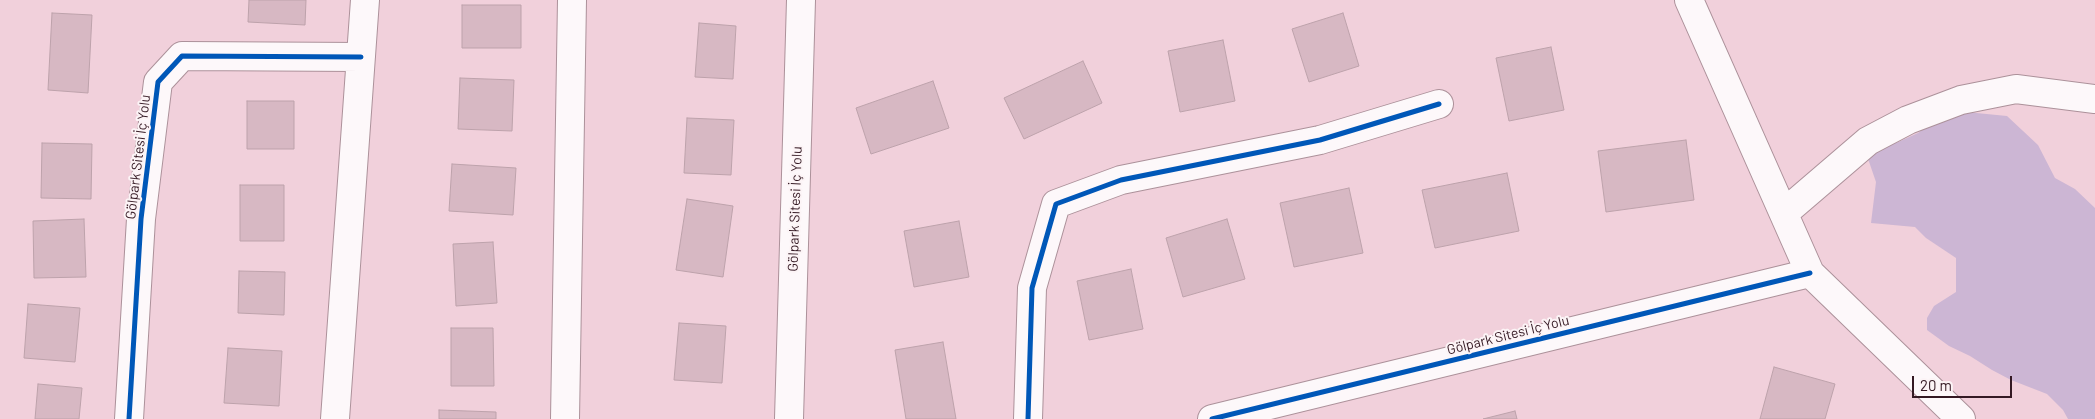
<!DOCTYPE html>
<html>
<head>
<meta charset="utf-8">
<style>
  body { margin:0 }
  #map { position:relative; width:2095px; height:419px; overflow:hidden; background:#f1d0db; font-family:Barlow,sans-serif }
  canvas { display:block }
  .scale { position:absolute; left:1912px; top:376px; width:100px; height:22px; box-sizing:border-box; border:2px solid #341923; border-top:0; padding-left:6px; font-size:15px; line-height:18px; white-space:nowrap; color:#341923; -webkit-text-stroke:4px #fcf4f6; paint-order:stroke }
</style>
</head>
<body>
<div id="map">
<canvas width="2095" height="419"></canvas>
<div class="scale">20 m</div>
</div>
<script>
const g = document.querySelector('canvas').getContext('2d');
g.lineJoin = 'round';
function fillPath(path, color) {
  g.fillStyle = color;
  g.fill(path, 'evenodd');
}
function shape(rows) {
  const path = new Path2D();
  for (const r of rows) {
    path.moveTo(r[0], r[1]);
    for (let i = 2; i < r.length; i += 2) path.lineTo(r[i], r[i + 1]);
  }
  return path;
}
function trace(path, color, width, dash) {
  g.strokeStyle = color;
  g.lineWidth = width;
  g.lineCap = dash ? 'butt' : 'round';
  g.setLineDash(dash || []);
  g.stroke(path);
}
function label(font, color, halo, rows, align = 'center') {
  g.font = font + ' Barlow,sans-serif';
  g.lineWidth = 4;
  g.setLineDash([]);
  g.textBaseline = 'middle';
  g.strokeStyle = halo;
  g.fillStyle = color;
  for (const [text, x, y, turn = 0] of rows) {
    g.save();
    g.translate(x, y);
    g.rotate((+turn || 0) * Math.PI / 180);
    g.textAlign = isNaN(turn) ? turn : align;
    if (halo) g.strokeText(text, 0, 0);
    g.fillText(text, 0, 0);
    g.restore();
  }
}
const green = shape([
  [1956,111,2007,116,2038,145,2055,178,2075,189,2095,208,2095,419,2068,419,2063,410,2047,394,2011,380,1992,370,1970,356,1949,346,1927,330,1927,318,1934,306,1956,292,1956,258,1926,238,1915,227,1871,223,1876,182,1865,150,1881,140,1896,143,1918,133,1933,122]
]);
const building = shape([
  [249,0,306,0,305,25,248,22,249,0],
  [462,5,521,5,521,48,462,48,462,5],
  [52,13,92,15,88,93,48,90,52,13],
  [1343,13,1359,66,1309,82,1292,29,1343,13],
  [699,23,736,26,733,79,695,77,699,23],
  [1223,40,1235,101,1180,112,1168,51,1223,40],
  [1551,47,1564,110,1509,121,1496,58,1551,47],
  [1083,61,1102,103,1024,139,1004,98,1083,61],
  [460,78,514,80,512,131,458,129,460,78],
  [933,81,949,128,871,154,856,108,933,81],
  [247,101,294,101,294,149,247,149,247,101],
  [687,118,734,120,731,175,684,173,687,118],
  [1686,140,1694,200,1606,212,1598,151,1686,140],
  [42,143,92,144,91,199,41,198,42,143],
  [452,164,516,168,513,215,449,211,452,164],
  [1507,173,1519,231,1435,248,1422,190,1507,173],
  [240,185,284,185,284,241,240,241,240,185],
  [1349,188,1363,253,1294,267,1280,203,1349,188],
  [687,199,733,206,723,277,676,270,687,199],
  [84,219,86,277,34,278,33,221,84,219],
  [1227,219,1245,279,1183,297,1166,238,1227,219],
  [959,221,969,277,914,287,904,231,959,221],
  [493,242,497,303,456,306,453,244,493,242],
  [1131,269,1143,329,1089,340,1077,281,1131,269],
  [239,271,285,272,284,315,238,313,239,271],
  [28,304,80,308,75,362,24,358,28,304],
  [679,323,726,326,722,383,674,380,679,323],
  [451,328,493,328,494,386,451,386,451,328],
  [943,342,956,419,906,419,895,350,943,342],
  [228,348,282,351,279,406,224,403,228,348],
  [1774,367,1835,384,1825,419,1760,419,1774,367],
  [38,384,82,388,79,419,35,419,38,384],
  [439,410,496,412,496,419,439,419,439,410],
  [1515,411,1517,419,1483,419,1515,411]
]);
const minor = shape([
  [1689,0,1810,273,1961,419],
  [1784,213,1868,141,1908,120,1961,100,2016,89,2095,99],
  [129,419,141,219,158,82,182,56,361,57],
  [335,419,365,0],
  [565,419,572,0],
  [789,419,801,0],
  [1028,419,1032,288,1056,204,1121,180,1320,140,1439,104],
  [1212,419,1810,273]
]);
const cycleway = shape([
  [129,419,141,219,158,82,182,56,361,57],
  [1028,419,1032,288,1056,204,1121,180,1320,140,1439,104],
  [1212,419,1810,273]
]);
const streetNames = [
  ["Gölpark Sitesi İç Yolu",138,157,-83],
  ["Gölpark Sitesi İç Yolu",795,209,-88],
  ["Gölpark Sitesi İç Yolu",1508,335,-14]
];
fillPath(green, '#ccb6d4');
fillPath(building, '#d7b8c3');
trace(building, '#bda2ab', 1);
trace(minor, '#ac919a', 30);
trace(minor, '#fdf8fa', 28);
trace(cycleway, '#0057b8', 5);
label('14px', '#341923', '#fcf4f6', streetNames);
</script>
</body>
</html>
